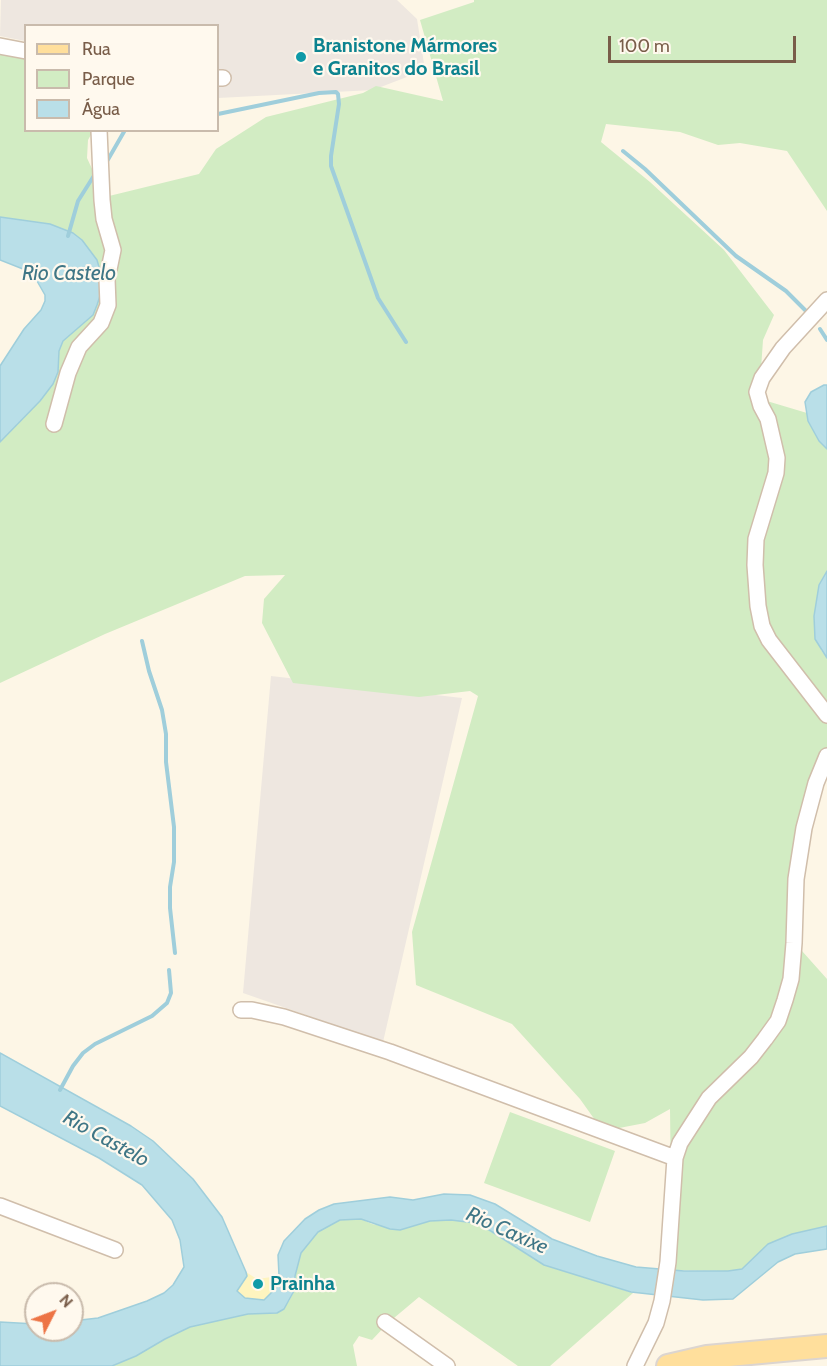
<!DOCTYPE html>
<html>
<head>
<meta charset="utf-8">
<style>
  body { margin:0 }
  #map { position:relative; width:827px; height:1366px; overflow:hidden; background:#fdf6e6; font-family:Cabin,sans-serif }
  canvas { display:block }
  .legend { position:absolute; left:24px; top:24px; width:195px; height:108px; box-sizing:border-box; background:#fff9ee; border:2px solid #c9bbac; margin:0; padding:8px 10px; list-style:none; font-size:18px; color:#795d49 }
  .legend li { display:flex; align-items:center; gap:12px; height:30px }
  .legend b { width:30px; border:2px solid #c9bbac }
  .north { position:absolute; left:24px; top:1282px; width:60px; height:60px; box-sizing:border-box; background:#fff9ee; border:2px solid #c9bbac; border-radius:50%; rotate:48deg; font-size:16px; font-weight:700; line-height:24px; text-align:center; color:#795d49 }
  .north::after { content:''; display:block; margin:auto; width:21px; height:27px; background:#ed7445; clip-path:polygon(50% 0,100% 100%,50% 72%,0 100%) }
  .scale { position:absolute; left:608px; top:36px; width:188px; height:27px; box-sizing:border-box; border:3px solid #795d49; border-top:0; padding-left:8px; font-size:18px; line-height:21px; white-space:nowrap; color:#795d49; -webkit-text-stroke:4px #fff9ee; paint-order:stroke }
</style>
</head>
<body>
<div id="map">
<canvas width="827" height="1366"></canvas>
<ul class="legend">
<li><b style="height:8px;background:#ffdf9c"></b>Rua</li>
<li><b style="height:16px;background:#d2ecc3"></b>Parque</li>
<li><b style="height:16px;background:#b9dfe8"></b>Água</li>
</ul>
<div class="north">N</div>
<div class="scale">100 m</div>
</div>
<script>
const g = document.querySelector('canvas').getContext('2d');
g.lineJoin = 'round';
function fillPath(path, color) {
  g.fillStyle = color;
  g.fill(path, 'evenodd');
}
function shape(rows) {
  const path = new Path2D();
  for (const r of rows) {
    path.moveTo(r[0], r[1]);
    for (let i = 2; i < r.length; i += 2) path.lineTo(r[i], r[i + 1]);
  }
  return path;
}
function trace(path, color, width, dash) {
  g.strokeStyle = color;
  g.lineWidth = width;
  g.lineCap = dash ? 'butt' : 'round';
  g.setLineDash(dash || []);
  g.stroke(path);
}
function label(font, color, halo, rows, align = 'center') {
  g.font = font + ' Cabin,sans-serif';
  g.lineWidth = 4.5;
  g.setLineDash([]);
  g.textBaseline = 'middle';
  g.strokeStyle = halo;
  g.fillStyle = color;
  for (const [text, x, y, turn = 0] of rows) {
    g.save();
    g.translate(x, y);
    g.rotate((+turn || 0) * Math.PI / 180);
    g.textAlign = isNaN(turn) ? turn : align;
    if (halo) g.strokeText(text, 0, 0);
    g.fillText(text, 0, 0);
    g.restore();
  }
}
const industrial = shape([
  [1,0,397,0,417,19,425,70,373,90,218,98,218,26,26,26,25,41,0,36],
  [271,676,462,698,383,1042,243,993]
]);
const green = shape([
  [474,0,827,0,827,211,787,151,740,143,718,145,680,132,606,124,601,142,650,182,724,250,774,315,763,340,761,369,750,396,807,413,808,421,819,441,827,449,827,571,819,585,821,650,827,658,827,774,818,773,794,942,827,979,827,1226,792,1234,768,1244,742,1269,728,1271,672,1270,670,1109,645,1123,614,1129,595,1120,580,1099,512,1024,416,985,412,932,478,696,470,691,419,697,293,683,262,623,264,599,285,575,245,576,105,634,0,683,0,442,40,401,53,384,58,372,59,351,63,341,93,315,101,293,50,224,0,217,0,46,25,53,26,130,93,131,88,140,87,158,105,197,199,174,216,149,266,117,363,93,376,86,443,101,420,20,474,2],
  [510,1112,615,1151,590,1222,484,1183],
  [361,1219,372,1224,400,1230,430,1221,451,1220,475,1223,485,1228,544,1265,633,1293,550,1366,518,1366,419,1297,388,1323,372,1340,359,1336,353,1345,357,1366,108,1366,136,1356,165,1339,190,1327,248,1314,277,1313,284,1308,289,1301,295,1289,295,1276,301,1253,318,1232,340,1220]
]);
const sand = shape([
  [246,1272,257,1279,279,1276,277,1287,264,1300,245,1298,237,1291,247,1276]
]);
const water = shape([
  [0,217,50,224,73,233,82,240,97,260,101,274,101,293,97,305,93,315,63,341,59,351,58,372,53,384,40,401,0,442,0,366,24,329,41,310,45,301,45,295,37,281,23,269,0,260,0,217],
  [824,385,827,385,827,449,819,441,808,421,805,402,811,392,824,385],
  [827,571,827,658,815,639,814,616,819,585,827,571],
  [0,1053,131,1126,153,1141,193,1179,222,1217,246,1272,247,1276,237,1291,245,1298,264,1300,277,1287,279,1276,278,1255,284,1241,305,1219,319,1210,334,1204,390,1197,413,1200,444,1194,470,1195,495,1204,552,1239,597,1256,636,1267,684,1271,728,1271,742,1269,768,1244,792,1234,827,1226,827,1249,795,1254,778,1262,733,1299,703,1300,631,1292,544,1265,486,1228,475,1223,451,1220,430,1221,400,1230,390,1229,361,1219,340,1220,318,1232,301,1253,295,1276,295,1289,284,1309,277,1313,248,1314,190,1327,165,1339,136,1356,112,1366,0,1366,0,1322,36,1324,36,1330,72,1330,72,1321,98,1318,147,1301,164,1293,173,1285,184,1267,180,1240,172,1220,142,1185,99,1158,0,1106,0,1053]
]);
const stream = shape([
  [218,114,319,93,336,92,338,94,339,104,331,156,331,166,378,298,406,342],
  [623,151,645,169,736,256,786,291,806,311],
  [106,163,125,130],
  [68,236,78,201,95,174],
  [820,329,827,340],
  [142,641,149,671,162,710,166,734,166,762,174,827,174,862,170,887,170,908,175,953],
  [60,1090,73,1066,83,1053,95,1044,152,1016,167,1003,171,993,169,970]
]);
const street = shape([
  [0,46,26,51],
  [218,78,223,78],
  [827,300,783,348,762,378,757,392,761,406,768,419,777,458,776,473,756,539,755,565,758,606,762,626,769,640,827,715],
  [54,424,68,373,79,347,101,323,108,305,107,279,113,250,104,219,102,200,99,130],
  [241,1010,252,1010,284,1017,390,1052,675,1158],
  [0,1206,115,1250],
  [385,1322,447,1366],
  [635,1366,656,1323,662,1301,668,1262,675,1158,680,1143,709,1098,751,1057,765,1039,778,1021,785,1000,791,979,794,943,796,879,804,828,816,783,827,756]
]);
const primary = shape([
  [668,1366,707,1357,827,1346]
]);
const markers = [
  [301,57,6,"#0f9aa8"],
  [258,1284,6,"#0f9aa8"]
];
const cultureNames = [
  ["Branistone Mármores",313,46],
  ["e Granitos do Brasil",313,69],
  ["Prainha",270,1284]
];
const waterNames = [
  ["Rio Castelo",69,274],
  ["Rio Castelo",106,1139,29],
  ["Rio Caxixe",507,1231,24]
];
fillPath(industrial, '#eee7e0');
fillPath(green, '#d2ecc3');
fillPath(sand, '#fef4bf');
fillPath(water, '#b9dfe8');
trace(water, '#9fcedb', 1.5);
trace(stream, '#9fcedb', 4);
trace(street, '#d0beab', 18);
trace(primary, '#dcd5d0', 26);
trace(street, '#fff', 15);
trace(primary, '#ffdf9c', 22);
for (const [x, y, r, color] of markers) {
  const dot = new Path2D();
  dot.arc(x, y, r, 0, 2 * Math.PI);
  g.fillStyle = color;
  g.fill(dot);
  trace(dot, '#fff9ee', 2);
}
label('bold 20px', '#0d838f', '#fff9ee', cultureNames, 'left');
label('italic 21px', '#3f7686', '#fff9ee', waterNames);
</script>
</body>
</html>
